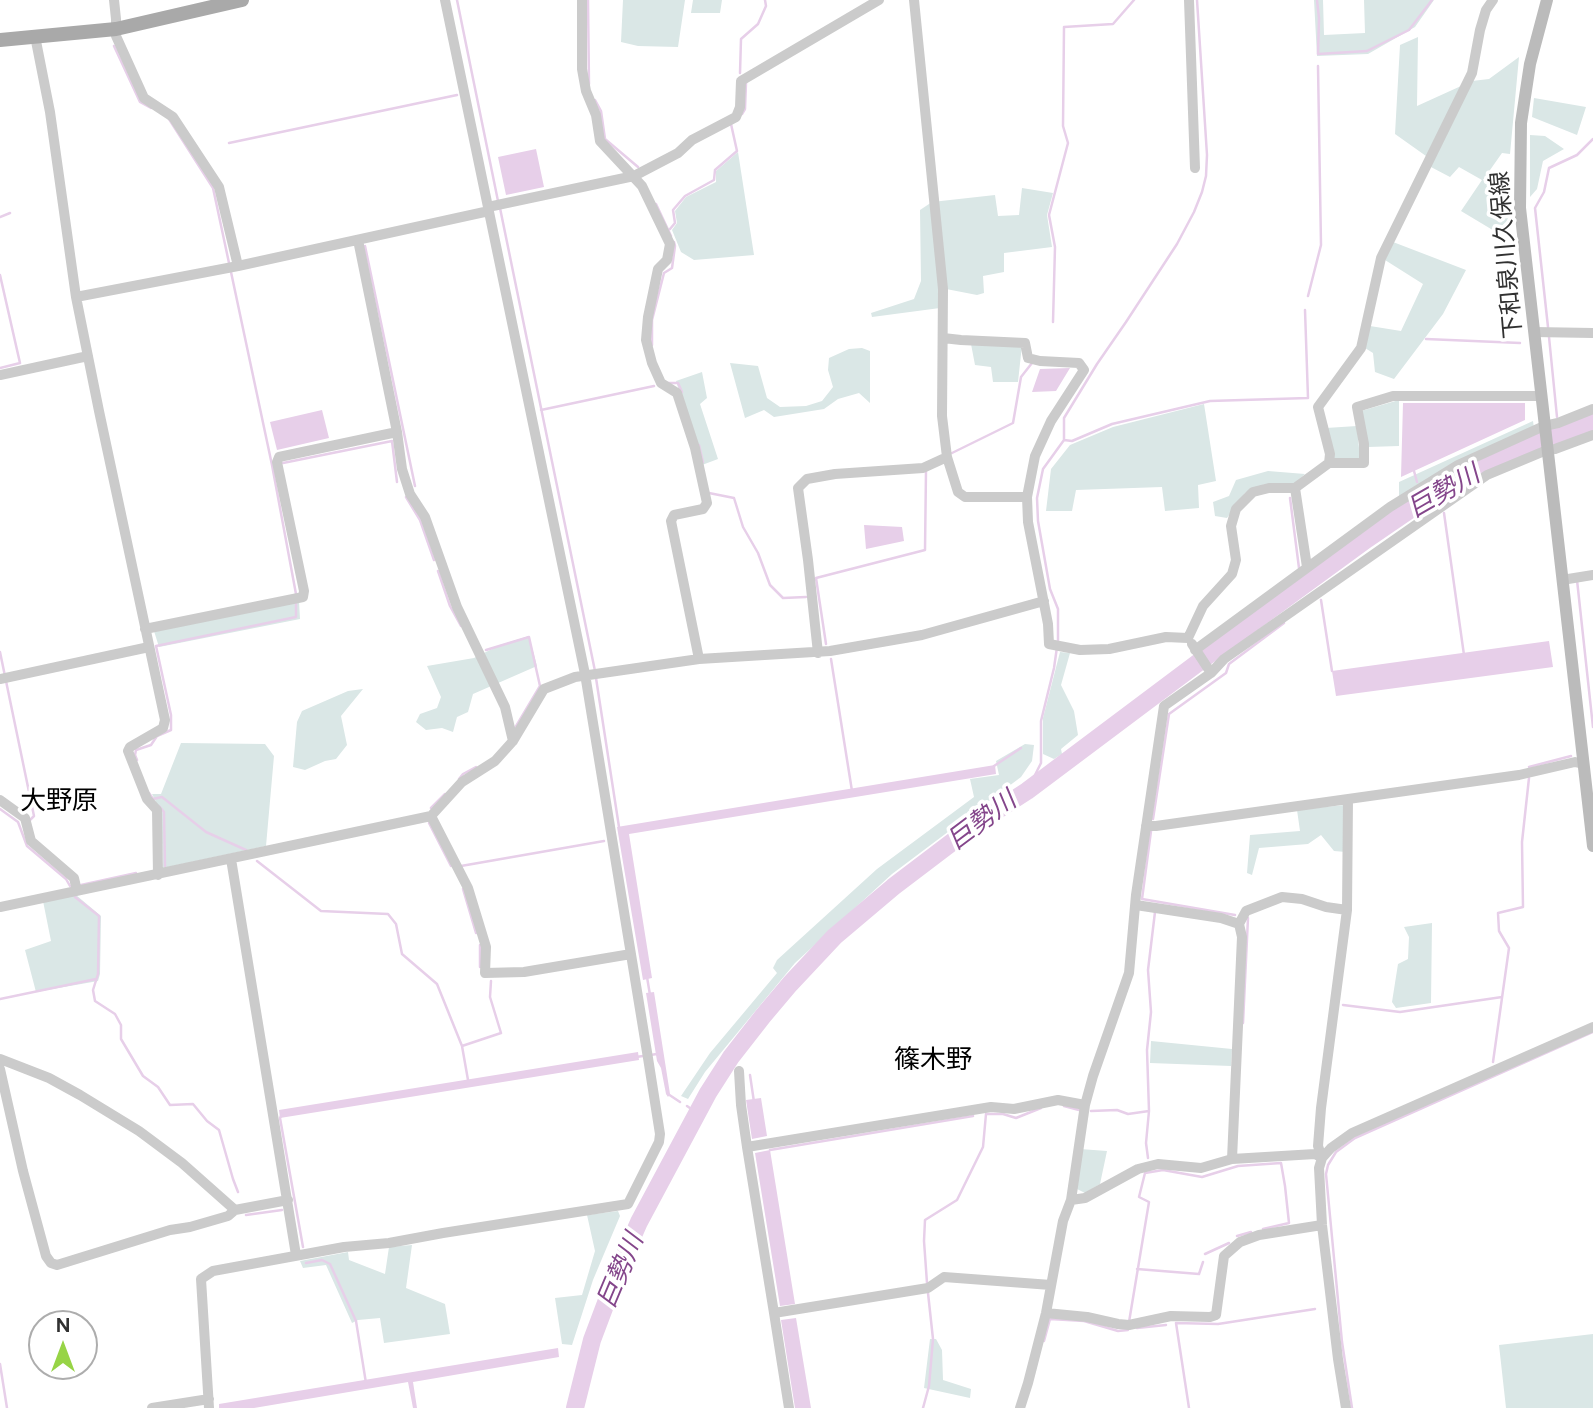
<!DOCTYPE html>
<html>
<head>
<meta charset="utf-8">
<style>
  body { margin:0 }
  #map { position:relative; width:1593px; height:1408px; overflow:hidden; background:#fff; font-family:Figtree,sans-serif }
  canvas { display:block }
  .north { position:absolute; left:28px; top:1310px; width:70px; height:70px; box-sizing:border-box; background:#fff; border:2px solid #adadad; border-radius:50%; rotate:0deg; font-size:19px; font-weight:700; line-height:28px; text-align:center; color:#313131 }
  .north::after { content:''; display:block; margin:auto; width:24px; height:32px; background:#97d446; clip-path:polygon(50% 0,100% 100%,50% 72%,0 100%) }
</style>
</head>
<body>
<div id="map">
<canvas width="1593" height="1408"></canvas>
<div class="north">N</div>
</div>
<script>
const g = document.querySelector('canvas').getContext('2d');
g.lineJoin = 'round';
function fillPath(path, color) {
  g.fillStyle = color;
  g.fill(path, 'evenodd');
}
function shape(rows) {
  const path = new Path2D();
  for (const r of rows) {
    path.moveTo(r[0], r[1]);
    for (let i = 2; i < r.length; i += 2) path.lineTo(r[i], r[i + 1]);
  }
  return path;
}
function trace(path, color, width, dash) {
  g.strokeStyle = color;
  g.lineWidth = width;
  g.lineCap = dash ? 'butt' : 'round';
  g.setLineDash(dash || []);
  g.stroke(path);
}
function label(font, color, halo, rows, align = 'center') {
  g.font = font + ' Figtree,"Noto Sans JP",sans-serif';
  g.lineWidth = 7;
  g.setLineDash([]);
  g.textBaseline = 'middle';
  g.strokeStyle = halo;
  g.fillStyle = color;
  for (const [text, x, y, turn = 0] of rows) {
    g.save();
    g.translate(x, y);
    g.rotate((+turn || 0) * Math.PI / 180);
    g.textAlign = isNaN(turn) ? turn : align;
    if (halo) g.strokeText(text, 0, 0);
    g.fillText(text, 0, 0);
    g.restore();
  }
}
const green = shape([
  [623,0,685,0,678,47,638,46,621,42],
  [693,0,722,0,720,13,691,13],
  [1314,0,1323,0,1324,35,1365,33,1364,0,1434,0,1415,27,1368,54,1317,56],
  [1418,37,1417,106,1472,81,1489,79,1519,57,1510,154,1502,153,1483,180,1510,196,1511,217,1496,232,1461,211,1482,180,1459,167,1450,177,1429,166,1426,156,1395,134,1400,45],
  [1534,98,1586,107,1577,135,1532,117],
  [1530,135,1545,136,1564,149,1543,161,1537,189,1530,197],
  [738,152,754,255,694,260,681,252,672,230,677,223,675,211,686,197,716,182,716,171],
  [1022,188,1053,193,1047,215,1052,247,1004,253,1004,272,983,276,984,293,977,295,941,288,940,308,872,317,871,313,914,299,921,281,920,210,932,202,995,195,998,216,1019,215],
  [1393,242,1466,270,1443,314,1394,379,1375,372,1373,353,1365,348,1370,326,1401,331,1423,284,1385,260],
  [971,344,1022,345,1018,382,993,382,991,367,975,365],
  [862,348,870,351,870,403,859,393,838,399,824,409,774,417,764,410,745,418,730,363,758,366,767,398,780,407,806,406,822,401,833,387,828,370,829,358,849,349],
  [702,372,707,398,700,404,718,459,702,465,676,381],
  [1399,400,1399,446,1368,447,1361,411],
  [1204,404,1216,481,1198,485,1199,508,1165,511,1162,487,1076,490,1072,511,1046,511,1051,469,1070,445,1113,427],
  [1533,421,1534,428,1399,497,1399,482],
  [1357,426,1360,459,1334,458,1326,428],
  [1268,471,1305,474,1294,484,1265,484,1245,493,1227,518,1215,516,1213,502,1229,496,1236,480],
  [299,601,300,619,159,647,154,631],
  [529,636,537,666,473,694,468,712,457,717,453,732,442,728,426,730,416,722,420,714,437,708,441,697,427,666,474,658,500,645],
  [1060,652,1070,653,1061,685,1074,711,1078,735,1061,749,1062,754,1054,759,1043,754,1043,718],
  [363,689,341,716,347,745,336,759,325,761,305,770,293,767,297,722,302,711,348,691],
  [181,743,265,744,274,756,266,846,163,868,161,812,152,794,161,794],
  [1025,744,1034,745,1032,761,1021,777,892,874,795,963,705,1072,688,1099,681,1096,710,1053,777,973,773,968,777,960,877,869,974,797,970,779,999,775,996,761],
  [1344,805,1346,852,1334,851,1321,835,1308,844,1259,848,1252,875,1247,873,1250,835,1300,831,1297,810],
  [76,895,101,916,100,974,98,981,36,992,25,950,51,941,43,901],
  [1432,923,1431,1003,1396,1008,1392,1002,1398,964,1408,959,1409,937,1404,927],
  [1151,1041,1232,1049,1231,1066,1150,1063],
  [1080,1149,1107,1151,1100,1184,1085,1193,1075,1188],
  [618,1211,620,1216,593,1280,572,1345,562,1344,555,1298,582,1295,595,1251,587,1215],
  [412,1245,406,1288,445,1304,450,1334,384,1343,380,1318,358,1320,352,1323,326,1265,303,1268,300,1261,348,1252,349,1260,385,1274,389,1247],
  [1593,1334,1593,1408,1506,1408,1499,1345],
  [930,1339,936,1339,942,1350,943,1380,971,1389,970,1398,924,1388]
]);
const water = shape([
  [536,149,544,187,506,195,498,157],
  [1070,368,1056,391,1032,392,1040,369],
  [1403,403,1525,403,1525,420,1401,477],
  [322,410,329,438,277,450,270,422],
  [864,525,902,527,904,541,866,549],
  [1549,641,1553,667,1336,696,1332,671],
  [995,765,996,774,629,834,652,978,643,980,617,827],
  [654,992,670,1094,668,1097,666,1094,661,1068,657,1061,646,993],
  [638,1052,639,1060,280,1118,279,1110],
  [761,1098,767,1136,752,1139,746,1100],
  [770,1150,795,1304,780,1306,755,1153],
  [796,1318,811,1408,795,1408,781,1320],
  [558,1348,559,1357,413,1382,417,1408,413,1408,408,1382,254,1408,219,1408,219,1404]
]);
const stream = shape([
  [457,0,498,201],
  [588,0,589,84],
  [1317,0,1319,18,1318,54,1367,51,1409,30,1432,0],
  [114,46,140,102,151,108],
  [740,73,741,39,758,24,766,6,765,0],
  [595,100,601,111,605,139,638,167],
  [742,114,745,109,746,83],
  [169,119,213,188,229,263],
  [229,143,457,95],
  [656,204,671,236],
  [500,208,595,671],
  [0,217,10,213],
  [670,229,675,223,673,210,685,196,714,180,715,170,737,151,731,124],
  [365,246,415,486],
  [231,272,272,465,296,594],
  [0,275,20,363,0,368],
  [1308,296,1321,245,1318,66],
  [1053,322,1055,247,1049,215,1068,143,1063,126,1064,27,1113,24,1134,0],
  [1548,327,1535,208,1544,192,1549,168,1577,155,1593,139],
  [1549,337,1557,417],
  [1426,339,1520,343],
  [652,345,652,320,664,273,672,268,675,246,674,242],
  [667,383,678,383,682,392],
  [541,410,654,386],
  [1064,440,1072,441,1112,424,1210,401,1308,398,1305,310],
  [699,445,703,462],
  [952,453,1013,423,1021,377,1032,363],
  [283,463,392,441,397,482],
  [1414,471,1417,482],
  [709,493,734,498,743,527,758,553,770,585,783,598,806,597],
  [406,497,420,520,434,560],
  [1290,498,1299,568],
  [1444,513,1464,655],
  [438,571,450,606,461,626],
  [1577,580,1593,727],
  [1321,600,1332,671],
  [826,644,816,578,925,550,926,470],
  [486,650,529,637,540,686,515,728],
  [0,652,34,816,30,820],
  [831,659,852,791],
  [596,678,619,827],
  [137,760,135,755,136,750,151,745,157,736,171,730,171,715,156,646,296,617,296,601],
  [994,766,1021,748],
  [1529,767,1571,756],
  [459,779,463,774,476,767],
  [1027,791,1041,763,1041,721,1054,668,1058,640,1058,609,1050,589,1038,521,1037,498,1043,469,1064,440,1064,418,1097,364,1126,322,1177,244,1194,212,1202,192,1206,176,1207,155,1197,0],
  [149,793,153,799,162,797,206,832,246,850],
  [159,806,164,812,165,866],
  [431,808,445,794],
  [0,809,18,822,27,846,66,879,70,886],
  [1153,819,1169,714,1226,673,1229,664,1284,623],
  [429,823,451,866],
  [1151,831,1142,899,1235,915],
  [257,861,321,911,388,914,396,924,402,954,437,984,462,1046],
  [461,866,604,841],
  [81,885,136,873],
  [463,889,476,933],
  [75,897,99,916,98,974,93,990,95,1001,115,1014,121,1025,121,1039,143,1076,158,1087,170,1105,193,1104,207,1121,219,1130,233,1179,238,1192],
  [480,945,480,967],
  [647,977,650,995],
  [0,999,96,979],
  [1343,1005,1400,1012,1502,997],
  [1243,1023,1248,918],
  [636,1057,657,1054],
  [1493,1062,1509,948,1499,931,1498,913,1523,907,1522,842,1529,778],
  [750,1075,754,1102],
  [468,1080,462,1046,501,1033,490,997,491,981],
  [668,1094,680,1102],
  [687,1106,697,1113],
  [1064,1106,1079,1110],
  [1091,1111,1117,1110,1128,1114,1149,1111],
  [281,1116,280,1118,303,1247],
  [770,1150,973,1116],
  [1148,1158,1146,1143,1149,1111,1147,1050,1151,1012,1148,970,1155,912],
  [246,1215,282,1210],
  [1237,1236,1251,1232],
  [1205,1254,1229,1243],
  [306,1263,322,1260,330,1264,356,1321,366,1383],
  [1137,1269,1199,1274,1203,1262],
  [927,1283,924,1241,925,1220,957,1200,983,1147,986,1114,1003,1114,1016,1118,1041,1108],
  [1129,1322,1149,1202,1139,1197,1145,1173,1163,1170,1202,1177,1238,1166,1281,1163,1285,1186,1289,1223,1263,1229],
  [1137,1328,1166,1325],
  [1044,1341,1050,1319,1084,1321,1118,1331,1128,1330],
  [0,1364,7,1408],
  [923,1408,929,1386,933,1339,928,1293],
  [1189,1408,1176,1323,1218,1324,1315,1309],
  [1352,1408,1342,1342,1326,1174,1328,1165,1336,1152,1355,1138,1593,1032]
]);
const river = shape([
  [575,1408,592,1340,621,1263,639,1222,708,1093,731,1057,763,1016,790,984,835,936,893,887,976,824,1027,791,1215,650,1367,539,1421,502,1461,477,1523,449,1593,422]
]);
const street = shape([
  [114,0,116,19,116,36,144,98,173,117,219,187,238,266],
  [582,0,582,69,586,91,596,115,600,141,642,186,670,244,667,260,658,269,648,317,646,340,652,363,661,383,677,393,695,448,707,503,703,509,674,515,671,521,699,659],
  [914,0,943,289,942,416,947,457,958,492,965,497,1027,497],
  [1189,0,1195,168],
  [35,36,50,112,76,297,99,411,165,720,163,728,130,747,128,751,147,799,157,810,158,875],
  [488,207,634,176,678,153,692,140,736,117,740,107,741,81,879,0],
  [358,240,397,432,402,469,410,494,425,517,457,607,505,707,513,741],
  [76,297,238,266,489,211],
  [1534,332,1593,333],
  [943,338,961,340,1025,343,1028,358,1040,361,1079,363,1084,370,1051,421,1035,456,1027,497,1028,522,1048,624,1049,644,1080,650,1109,649,1166,637,1188,638],
  [0,375,88,356],
  [1329,463,1364,463,1364,444,1357,407,1393,396,1541,396],
  [1295,488,1307,567],
  [1562,580,1593,575],
  [145,629,303,597,304,591,277,462,279,457,397,432],
  [1188,638,1203,606,1232,574,1236,560,1231,526,1236,509,1253,492,1269,488,1295,488,1329,463,1330,454,1318,407,1361,348,1381,258,1472,73,1480,30,1486,10,1493,0],
  [1192,644,1211,673],
  [1195,650,1390,507,1458,465,1544,426,1558,423,1593,409],
  [818,653,808,560,798,488,807,479,835,474,923,468,947,457],
  [0,679,149,647],
  [0,800,25,818,31,841,74,878,77,891],
  [431,816,468,888,486,947,485,973,524,972,631,954],
  [1146,826,1156,826,1519,775,1575,762,1583,764],
  [231,859,296,1255],
  [1136,905,1221,918,1239,924,1242,937,1232,1159],
  [0,907,431,816,462,782,495,761,513,741,544,689,575,677,699,659,830,651,922,635,1044,601],
  [1239,924,1246,911,1282,897,1302,899,1326,907,1347,910],
  [0,1059,49,1078,80,1095,139,1131,182,1163,235,1210],
  [0,1069,23,1171,46,1256,51,1263,57,1265,170,1230,190,1227,228,1216,235,1210,288,1200],
  [739,1071,741,1105,747,1147,774,1313],
  [747,1147,991,1107,1014,1109,1058,1100,1085,1105],
  [1322,1158,1318,1146,1321,1108,1347,910,1348,799],
  [1071,1200,1085,1105,1093,1076,1129,973,1136,895,1164,706,1211,673,1224,659,1487,475,1547,450,1555,449,1593,435],
  [1046,1313,1087,1317,1118,1324,1129,1325,1171,1316,1210,1317,1216,1315,1224,1256,1240,1242,1259,1235,1322,1225],
  [152,1408,209,1399],
  [209,1408,201,1279,213,1271,344,1247,389,1243,443,1233,628,1204,659,1142,660,1134,648,1058,585,674,445,0],
  [789,1408,774,1313,928,1288,944,1277,1051,1285],
  [1020,1408,1028,1383,1046,1313,1063,1221,1071,1200,1085,1198,1138,1169,1158,1164,1201,1168,1232,1159,1315,1154,1322,1158],
  [1346,1408,1338,1359,1322,1225,1319,1168,1322,1158,1331,1148,1352,1133,1593,1027]
]);
const secondary = shape([
  [1547,0,1530,64,1521,123,1520,208,1593,846]
]);
const primary = shape([
  [0,40,116,29,242,0]
]);
const streetNames = [
  ["下和泉川久保線",1507,255,-95]
];
const waterNames = [
  ["巨勢川",1444,492,-30],
  ["巨勢川",982,821,-37],
  ["巨勢川",621,1271,-67]
];
const neighbourhoodNames = [
  ["大野原",59,801],
  ["篠木野",933,1060]
];
fillPath(green, '#dae7e6');
fillPath(water, '#e7cfe9');
trace(stream, '#e7cfe9', 2.5);
trace(river, '#e7cfe9', 18);
trace(street, '#cbcbcb', 10);
trace(secondary, '#bbb', 12);
trace(primary, '#a9a9a9', 14);
label('24px', '#313131', '#fff', streetNames);
label('italic 26px', '#84468b', '#fff', waterNames);
label('26px', '#000', '#fff', neighbourhoodNames);
</script>
</body>
</html>
